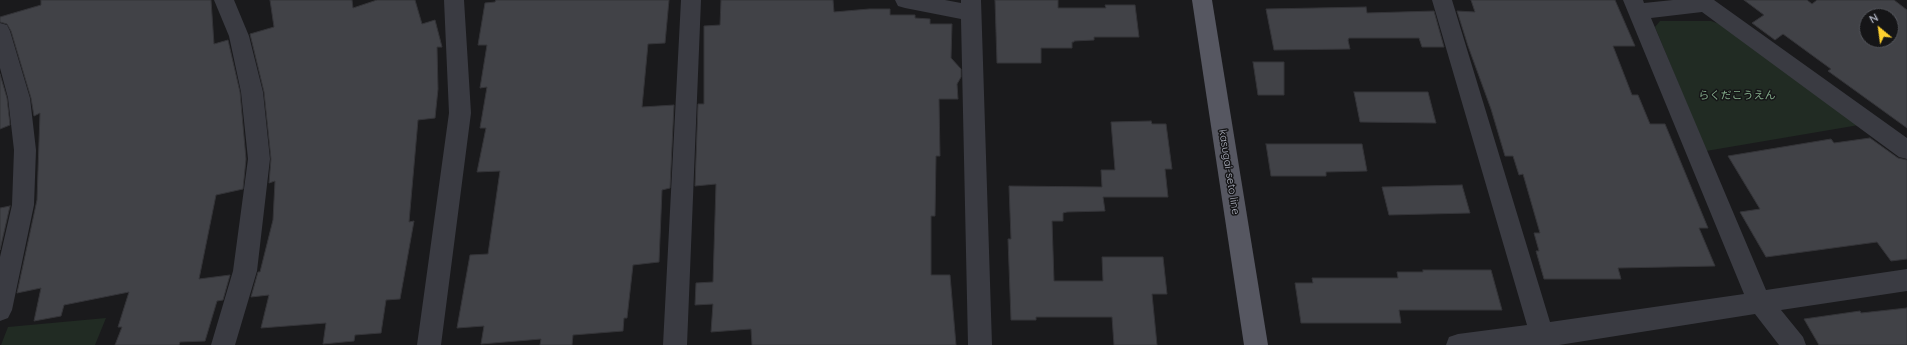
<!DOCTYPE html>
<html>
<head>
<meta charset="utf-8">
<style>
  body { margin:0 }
  #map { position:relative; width:1907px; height:345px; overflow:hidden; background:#1a1a1c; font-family:Quicksand,sans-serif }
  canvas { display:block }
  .north { position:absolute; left:1859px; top:8px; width:40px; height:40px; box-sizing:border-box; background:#151517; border:1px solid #515359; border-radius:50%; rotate:331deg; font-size:11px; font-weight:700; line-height:16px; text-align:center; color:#abafbd }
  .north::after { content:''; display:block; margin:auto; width:14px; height:18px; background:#ffd12f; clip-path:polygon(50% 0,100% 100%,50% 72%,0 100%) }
</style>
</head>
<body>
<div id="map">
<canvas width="1907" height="345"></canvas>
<div class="north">N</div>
</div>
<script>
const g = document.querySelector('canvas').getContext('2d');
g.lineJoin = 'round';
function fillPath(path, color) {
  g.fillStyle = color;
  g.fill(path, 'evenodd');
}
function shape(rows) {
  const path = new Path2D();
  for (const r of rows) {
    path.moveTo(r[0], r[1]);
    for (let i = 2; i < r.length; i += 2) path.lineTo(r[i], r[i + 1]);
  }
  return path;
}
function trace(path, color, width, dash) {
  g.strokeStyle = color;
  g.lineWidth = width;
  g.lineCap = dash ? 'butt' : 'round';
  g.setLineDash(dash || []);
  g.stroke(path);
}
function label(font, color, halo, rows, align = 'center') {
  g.font = font + ' Quicksand,"Noto Sans JP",sans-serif';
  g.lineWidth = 3;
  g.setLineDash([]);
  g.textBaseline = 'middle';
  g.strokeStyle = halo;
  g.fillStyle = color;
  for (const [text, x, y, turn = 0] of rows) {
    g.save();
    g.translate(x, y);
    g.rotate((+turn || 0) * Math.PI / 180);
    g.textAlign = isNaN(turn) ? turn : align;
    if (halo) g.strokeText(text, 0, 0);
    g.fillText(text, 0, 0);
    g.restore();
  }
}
const green = shape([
  [1660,21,1711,21,1722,25,1859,125,1706,151,1655,27],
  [106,318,95,345,1,345,8,327]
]);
const building = shape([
  [41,0,211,0,214,44,228,40,240,92,246,159,243,189,216,195,199,279,230,275,223,300,217,301,205,341,180,342,179,345,115,345,122,327,118,327,129,292,64,305,61,316,34,321,41,288,17,293,37,200,40,113,34,116,31,98,11,31,7,24,0,22,0,17,41,5,41,0],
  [270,0,352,0,353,8,377,0,415,0,422,24,435,20,442,47,437,47,438,89,435,118,418,120,409,222,414,221,400,299,386,300,381,333,355,335,354,341,323,344,326,323,261,328,269,295,251,297,258,272,260,272,273,220,275,181,269,183,271,159,264,92,250,34,274,27,270,0],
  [496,0,669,0,665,43,648,44,642,107,674,105,670,188,662,190,659,262,633,265,627,318,624,318,623,331,573,335,572,345,540,345,541,339,481,344,484,326,457,328,470,255,488,254,500,171,477,172,486,128,480,128,487,87,480,88,487,45,478,45,485,3,495,2,496,0],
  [721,0,833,0,834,12,869,9,890,9,890,15,915,15,915,18,930,19,930,24,952,24,951,58,961,69,961,77,957,84,958,99,939,99,940,156,936,156,935,216,931,216,931,275,950,275,956,345,752,345,751,329,711,332,713,304,695,305,696,283,713,282,716,184,695,186,698,104,704,104,704,26,720,25,721,0],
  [995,0,1058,0,1058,8,1106,8,1105,5,1135,5,1139,37,1094,37,1094,40,1074,41,1074,42,1072,42,1072,48,1041,48,1041,63,997,63,995,0],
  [1471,0,1615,0,1635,46,1613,46,1632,95,1638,95,1650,124,1665,124,1708,228,1699,228,1715,266,1618,268,1621,279,1544,279,1536,251,1539,251,1534,233,1540,233,1523,174,1519,175,1513,156,1505,156,1491,109,1468,46,1457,11,1475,12,1471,0],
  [1744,0,1807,0,1812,4,1817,0,1894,0,1907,10,1907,128,1828,71,1831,69,1783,34,1775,40,1752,23,1764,15,1744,0],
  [1867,16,1891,16,1891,40,1867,40,1867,16],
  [1366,7,1367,13,1434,11,1444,47,1422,47,1419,38,1349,38,1348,40,1350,49,1274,50,1266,9,1366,7],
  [1253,62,1284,62,1284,95,1258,95,1253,62],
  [0,74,7,98,10,125,0,129,0,74],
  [1354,92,1428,92,1436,123,1360,122,1354,92],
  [1151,121,1152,124,1166,124,1172,169,1165,169,1168,197,1103,197,1105,211,1067,212,1063,213,1063,221,1052,221,1054,281,1103,281,1102,257,1163,257,1167,294,1152,294,1157,345,1114,345,1112,317,1036,317,1036,320,1011,320,1008,239,1011,239,1009,186,1102,187,1101,170,1115,170,1111,122,1151,121],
  [1870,138,1898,158,1907,160,1907,259,1891,261,1877,242,1766,257,1740,212,1760,209,1728,156,1831,139,1834,143,1870,138],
  [1266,144,1362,144,1367,171,1326,172,1326,176,1271,176,1266,144],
  [1462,185,1470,213,1389,215,1382,187,1462,185],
  [10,206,0,250,0,208,10,206],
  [1423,270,1491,270,1502,310,1399,310,1401,323,1301,323,1295,283,1313,283,1312,278,1398,278,1397,272,1423,272,1423,270],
  [1907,308,1907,345,1819,345,1804,319,1860,311,1861,313,1907,308]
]);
const street = shape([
  [214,0,234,0,249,36,263,92,270,159,257,271,235,345,211,345,233,271,248,159,241,92,229,36,214,0],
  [444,0,464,0,471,113,441,345,417,345,449,113,444,0],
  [681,0,701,0,687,345,663,345,681,0],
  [895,0,945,0,961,3,961,0,981,0,992,345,968,345,961,19,905,8,898,6,895,0],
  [1432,0,1452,0,1550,322,1744,294,1623,0,1643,0,1644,3,1673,0,1714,0,1907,138,1907,159,1899,157,1702,12,1651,18,1766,290,1907,269,1907,291,1781,310,1803,337,1806,345,1779,345,1755,314,1559,345,1446,345,1449,337,1458,334,1527,325,1432,0],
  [0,23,7,25,10,31,30,98,36,150,34,205,12,310,8,318,0,321,0,257,12,205,14,150,8,98,0,68,0,23]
]);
const primary = shape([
  [1192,0,1212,0,1268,345,1244,345,1192,0]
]);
const parkNames = [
  ["らくだこうえん",1737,96]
];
const streetNames = [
  ["kasugai-seto line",1229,172,81]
];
fillPath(green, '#212b23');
fillPath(building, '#414247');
trace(building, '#343438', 1);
fillPath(street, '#3a3b42');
fillPath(primary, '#565761');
label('11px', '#81a988', '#151517', parkNames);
label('11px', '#abafbd', '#151517', streetNames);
</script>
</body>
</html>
